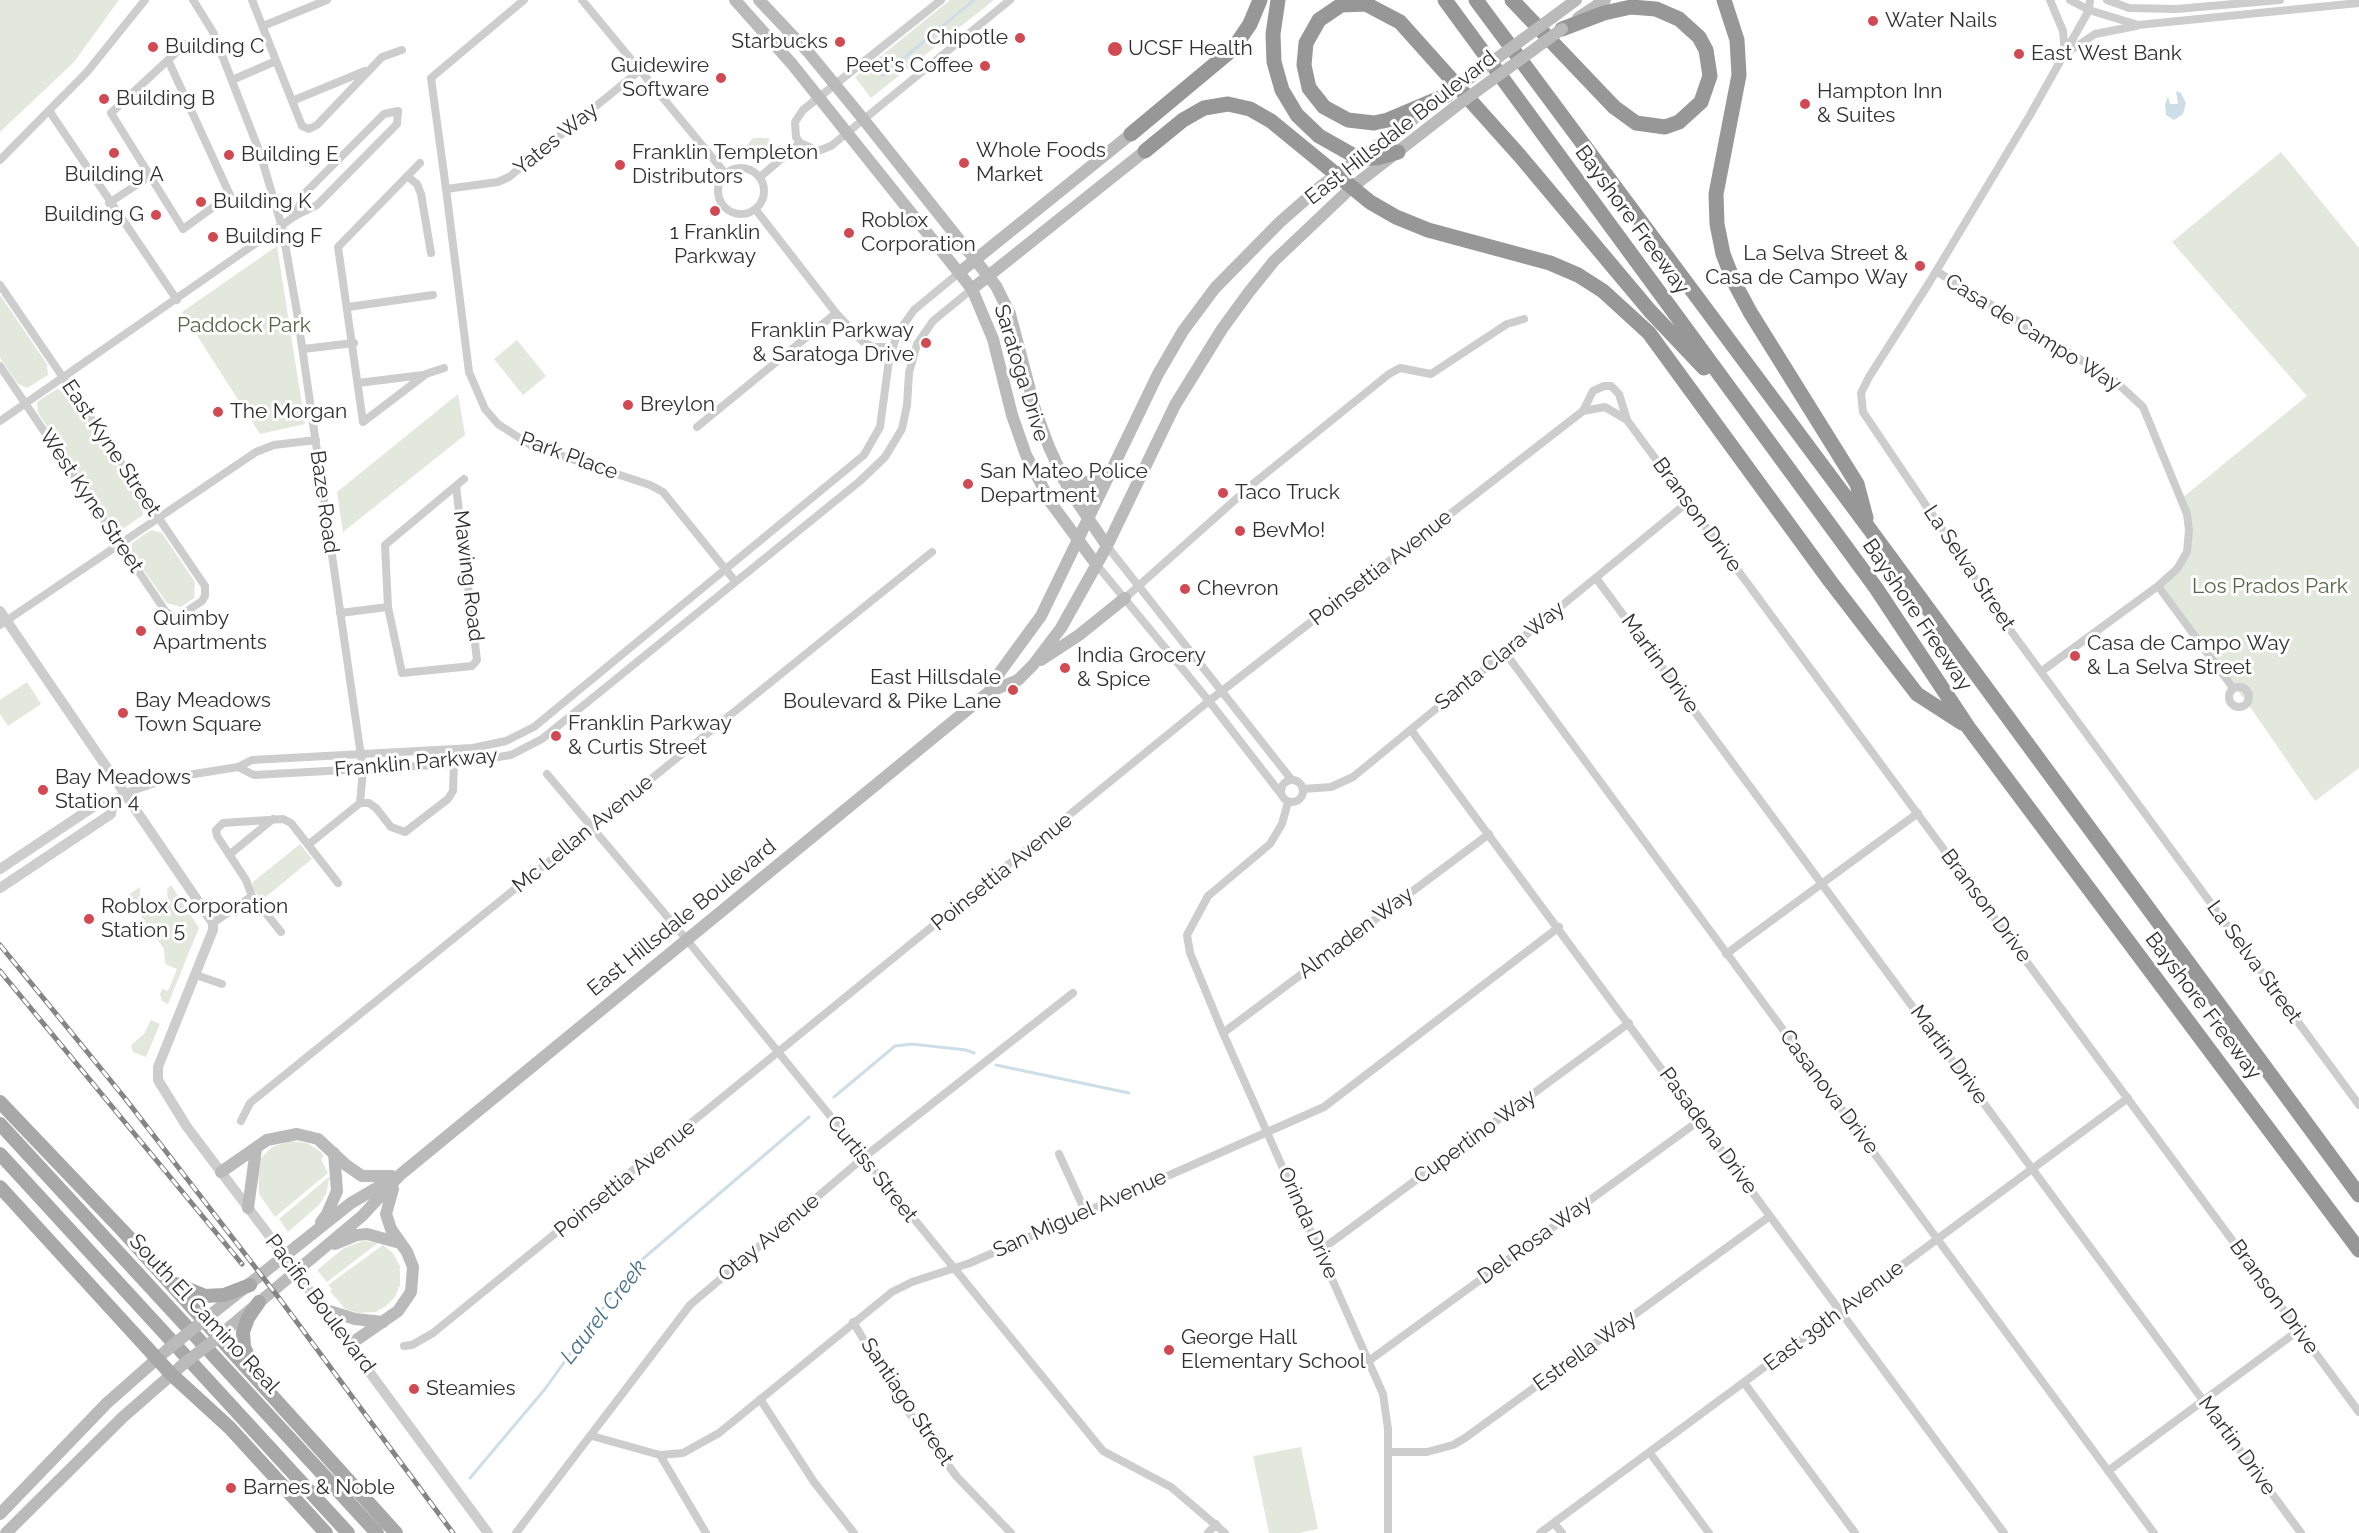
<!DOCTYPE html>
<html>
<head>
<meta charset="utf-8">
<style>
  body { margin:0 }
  canvas { display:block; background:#fff }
</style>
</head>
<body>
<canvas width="2359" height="1533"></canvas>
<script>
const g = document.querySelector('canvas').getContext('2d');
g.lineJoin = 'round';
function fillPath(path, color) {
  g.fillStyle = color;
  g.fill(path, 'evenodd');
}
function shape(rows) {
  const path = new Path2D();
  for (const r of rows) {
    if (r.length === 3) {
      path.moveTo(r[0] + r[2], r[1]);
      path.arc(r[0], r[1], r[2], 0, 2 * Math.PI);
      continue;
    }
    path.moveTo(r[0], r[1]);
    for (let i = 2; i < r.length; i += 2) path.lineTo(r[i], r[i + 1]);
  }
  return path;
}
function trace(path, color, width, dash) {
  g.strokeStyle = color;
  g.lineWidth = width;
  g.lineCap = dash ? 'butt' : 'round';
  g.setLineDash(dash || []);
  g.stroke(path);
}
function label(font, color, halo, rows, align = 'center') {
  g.font = font + ' Raleway,sans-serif';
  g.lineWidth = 6;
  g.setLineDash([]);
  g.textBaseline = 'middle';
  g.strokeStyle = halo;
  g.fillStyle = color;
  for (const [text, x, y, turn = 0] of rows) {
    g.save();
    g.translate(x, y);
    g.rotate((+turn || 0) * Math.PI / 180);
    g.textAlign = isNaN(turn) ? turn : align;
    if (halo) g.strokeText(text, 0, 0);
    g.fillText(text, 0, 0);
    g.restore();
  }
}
const green = shape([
  [0,0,119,0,74,62,0,132],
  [950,0,994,0,871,98,855,77],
  [753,138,768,138,775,146,757,159,744,156,742,151],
  [2281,152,2359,248,2359,768,2315,801,2248,704,2157,587,2188,552,2182,498,2307,396,2172,242],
  [277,246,305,424,260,434,182,312],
  [0,295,47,364,48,375,27,388,18,384,0,358],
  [517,340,546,376,523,395,494,359],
  [57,389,67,393,143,504,143,515,124,528,113,525,38,413,37,402],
  [458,394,465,435,343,532,337,492],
  [151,530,162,533,195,582,194,598,181,607,167,603,132,554,132,543],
  [27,682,41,704,8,726,0,714,0,700],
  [300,844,312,859,262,900,253,889,253,882],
  [171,885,199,928,168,1004,162,1001,160,994,162,989,168,991,177,969,165,964,164,949,127,896,140,887,141,904,150,910,161,908,168,899,167,889],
  [151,1020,160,1024,146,1057,133,1052,131,1045,144,1034],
  [290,1141,307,1143,321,1152,324,1156,321,1159,328,1173,275,1217,259,1194,258,1161,272,1147],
  [330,1176,326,1194,319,1205,288,1232,279,1219],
  [363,1241,378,1243,327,1282,317,1270,344,1248],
  [383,1245,393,1253,400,1266,400,1285,395,1297,386,1306,376,1312,358,1313,345,1309,330,1291,332,1289,328,1285],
  [1301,1447,1318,1529,1299,1533,1269,1533,1253,1456]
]);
const water = shape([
  [2176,91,2181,93,2186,103,2183,114,2174,120,2166,115,2165,105,2168,96,2170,104,2178,104]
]);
const stream = shape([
  [882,76,974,0],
  [996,1065,1129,1093],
  [834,1097,895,1046,912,1044,966,1050,974,1053],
  [470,1478,545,1389,631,1269,809,1117]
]);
const minor = shape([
  [193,0,213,32,260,153,282,227,297,312,363,770,360,803,308,845],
  [252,0,302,126,309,129,317,125,382,57,402,50],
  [524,0,431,78,446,189,498,182,509,177,639,71],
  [582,0,725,173],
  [941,0,803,110,795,122,796,137,800,143,818,151,831,146,1010,0],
  [2050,0,2063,31,2065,53],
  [2070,0,2089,10,2138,25,2359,3],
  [2090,0,2089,10,2030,115,1929,283,1869,377,1861,393,1863,412,2008,627,2359,1105],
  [2107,0,2129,8,2176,9,2280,0],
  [263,26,327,0],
  [2068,52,2095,34,2136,26],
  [168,60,230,195,183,229,111,113,140,86,168,60,185,44],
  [232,80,276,61],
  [292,101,365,71],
  [50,112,177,300],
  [0,160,87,72,145,0],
  [420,163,338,247,363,422,426,374,444,368],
  [741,191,23],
  [407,176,417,184,421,194,431,253],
  [760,177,800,143],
  [446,189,469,372,485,409,498,424,532,446,650,485,663,492,735,581],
  [109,203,150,176],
  [756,210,836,313,862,341,873,347,892,347],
  [1936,271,2115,381,2143,407,2187,514,2189,530,2187,552,2177,569,2158,586,2042,671],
  [0,285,205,586,205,596,202,601,181,615,175,617,166,612,0,366],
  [348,307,433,295],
  [303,349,354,343],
  [358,383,423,375],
  [1583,411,1593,391,1604,386,1611,386,1619,394,1627,420],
  [0,421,295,216,317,205,397,124,398,111,384,114,304,194,295,216],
  [697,427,836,313],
  [456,486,477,660,472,666,402,673,388,607,385,545,464,479],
  [1107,546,1291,779],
  [1096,564,1209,701,1281,794],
  [1596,578,2301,1533],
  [2158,586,2233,688],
  [1125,598,1254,483,1389,374,1400,368,1431,374,1507,324,1524,319],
  [340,613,388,607],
  [0,625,256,452,274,445,316,440],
  [1504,651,2154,1533],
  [2239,697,10],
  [1411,730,2004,1533],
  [238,767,254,775,454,764,511,755,542,739,860,481,885,457,902,429,907,405,909,373,917,344,933,321,972,289],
  [547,774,687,940,1103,1451,1171,1487,1225,1533],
  [1292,791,11],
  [1303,789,1331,787,1353,777,1688,502],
  [126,793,169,778,238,767,252,760,473,748,506,741,534,727,864,455,880,427,889,360,897,334,914,310,960,272],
  [1288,802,1282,824,1270,844,1208,896,1187,935,1190,953,1223,1033,1383,1394,1388,1429,1388,1533],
  [360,803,369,803,376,808,391,827,405,832,448,799,453,791,454,764],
  [229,855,273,819],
  [213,923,252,896],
  [281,932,252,896,246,880,217,836,216,830,223,823,283,819,291,823,338,883],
  [1726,954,1918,813],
  [196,975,222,984],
  [1223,1033,1489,834],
  [241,1121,250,1103,932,552],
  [1059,1154,1085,1211],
  [1321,1250,1629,1023],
  [853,1322,904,1406,957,1477,1011,1533],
  [404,1346,412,1345,433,1333,1209,701,1583,411,1605,407,1627,420,2359,1412],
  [1370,1360,1700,1120],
  [1745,1384,1855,1533],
  [760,1399,814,1482,854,1533],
  [592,1436,660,1455,683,1453,719,1433,892,1292,912,1282,970,1263,1324,1107,1559,927],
  [1388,1452,1427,1452,1453,1445,1465,1438,1770,1216],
  [1650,1453,1709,1533],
  [660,1455,706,1533],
  [2108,1471,2299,1330],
  [1554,1523,1562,1533],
  [516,1533,690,1305,863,1158,1073,993],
  [1208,1533,1216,1524],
  [1540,1533,2128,1098]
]);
const tertiary = shape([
  [0,611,213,923,213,930,158,1067,158,1080,187,1127,274,1242],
  [0,869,99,803,113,802,126,793],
  [0,888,111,814,113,802],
  [303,1282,488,1533]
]);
const secondary = shape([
  [735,0,792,64,972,289,993,339,1012,415,1026,455,1051,503,1096,564],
  [759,0,809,53,864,120,996,286,1010,314,1035,409,1049,447,1069,490,1107,546],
  [1553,17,1576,0],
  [1578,18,1605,0],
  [960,272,1131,134],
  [972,289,1145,151],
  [1063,479,1070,483,1081,483,1098,480,1110,471],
  [1041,660,1079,635,1125,598],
  [989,692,1000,672,1041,616,1158,374,1183,331,1215,288,1280,222,1321,186,1429,108],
  [221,1172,267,1140,297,1134,318,1139,346,1165,362,1176,392,1176],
  [248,1208,256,1149],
  [321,1222,327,1214,337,1191,334,1153],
  [335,1244,357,1235,367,1234,400,1243],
  [323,1309,355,1319,383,1322],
  [199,1324,351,1203,392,1179],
  [213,1341,362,1216,401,1174,989,692,1018,680,1033,665,1061,628,1107,546,1175,405,1222,329,1249,292,1274,261,1351,188,1455,107],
  [349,1345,398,1311,411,1292,413,1267,407,1252,391,1229,386,1214,393,1189],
  [0,1514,107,1403,167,1350],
  [6,1533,123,1417,179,1368]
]);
const primary = shape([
  [0,1102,123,1231,396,1533],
  [0,1124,377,1533],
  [0,1154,348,1533],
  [0,1187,171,1374,230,1428,326,1533],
  [176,1284,205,1296,224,1295,250,1285],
  [254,1369,244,1347,243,1332,248,1318,259,1302]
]);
const motorway = shape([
  [1278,0,1273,34,1274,62,1282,90,1297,115,1319,136,1358,158,1377,158,1398,152],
  [1445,0,1876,588,1968,727,2359,1250],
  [1476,0,1868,527,2359,1195],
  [1512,0,1614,107,1636,123,1665,127,1679,122,1701,102,1710,76,1706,50,1699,37,1679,19,1656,9,1631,7,1604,13,1562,29],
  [1724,0,1737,40,1739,75,1716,194,1717,224,1723,254,1734,282,1750,312,1857,484,1866,518],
  [1447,95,1388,120,1374,123,1348,120,1324,107,1309,88,1304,65,1306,43,1319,20,1341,5,1366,4,1400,22,1520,156,1650,311,1704,368],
  [1131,134,1233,49,1250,24,1260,0],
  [1145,151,1183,120,1204,108,1228,104,1250,109,1271,121,1370,202,1396,217,1428,230,1550,263,1578,275,1603,291,1649,333,1830,581,1917,694,1962,723]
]);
const rail = shape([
  [0,945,124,1097,282,1302,453,1533],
  [0,971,242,1264]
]);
const tertiaryBridge = shape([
  [274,1242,303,1282]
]);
const secondaryBridge = shape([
  [1447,95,1553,17],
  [1455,107,1562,29],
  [167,1350,199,1324],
  [181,1366,213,1341]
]);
const markers = [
  [1873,21,6,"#d04953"],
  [1020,38,6,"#d04953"],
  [840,42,6,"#d04953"],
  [153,47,6,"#d04953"],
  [1115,49,8,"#d04953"],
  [2019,54,6,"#d04953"],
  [985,66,6,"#d04953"],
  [721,78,6,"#d04953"],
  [104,99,6,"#d04953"],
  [1805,104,6,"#d04953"],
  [114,153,6,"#d04953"],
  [229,155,6,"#d04953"],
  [964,163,6,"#d04953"],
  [620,165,6,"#d04953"],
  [201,202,6,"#d04953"],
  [715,211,6,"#d04953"],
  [156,215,6,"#d04953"],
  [849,233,6,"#d04953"],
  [213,237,6,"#d04953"],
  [1920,266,6,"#d04953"],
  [926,343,6,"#d04953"],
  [628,405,6,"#d04953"],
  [218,412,6,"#d04953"],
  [968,484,6,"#d04953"],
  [1223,493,6,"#d04953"],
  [1240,531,6,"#d04953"],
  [1185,589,6,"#d04953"],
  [141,631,6,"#d04953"],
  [2075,656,6,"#d04953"],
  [1065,668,6,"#d04953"],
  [1013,690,6,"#d04953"],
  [123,713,6,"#d04953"],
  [556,736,6,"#d04953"],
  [43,790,6,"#d04953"],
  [89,919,6,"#d04953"],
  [1169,1350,6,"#d04953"],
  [414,1389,6,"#d04953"],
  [231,1488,6,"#d04953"]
];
const poiNames = [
  ["Water Nails",1885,21],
  ["Chipotle",1008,38,"right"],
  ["Starbucks",828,42,"right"],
  ["Building C",165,47],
  ["UCSF Health",1128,49],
  ["East West Bank",2031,54],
  ["Guidewire",709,66,"right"],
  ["Software",709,90,"right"],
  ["Peet's Coffee",973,66,"right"],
  ["Hampton Inn",1817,92],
  ["& Suites",1817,116],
  ["Building B",116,99],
  ["Whole Foods",976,151],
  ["Market",976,175],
  ["Franklin Templeton",632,153],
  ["Distributors",632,177],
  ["Building E",241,155],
  ["Building A",114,175,"center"],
  ["Building K",213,202],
  ["Building G",144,215,"right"],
  ["Roblox",861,221],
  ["Corporation",861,245],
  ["1 Franklin",715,233,"center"],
  ["Parkway",715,257,"center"],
  ["Building F",225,237],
  ["La Selva Street &",1908,254,"right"],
  ["Casa de Campo Way",1908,278,"right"],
  ["Franklin Parkway",914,331,"right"],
  ["& Saratoga Drive",914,355,"right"],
  ["Breylon",640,405],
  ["The Morgan",230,412],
  ["San Mateo Police",980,472],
  ["Department",980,496],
  ["Taco Truck",1235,493],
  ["BevMo!",1252,531],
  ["Chevron",1197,589],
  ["Quimby",153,619],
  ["Apartments",153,643],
  ["Casa de Campo Way",2087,644],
  ["& La Selva Street",2087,668],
  ["India Grocery",1077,656],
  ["& Spice",1077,680],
  ["East Hillsdale",1001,678,"right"],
  ["Boulevard & Pike Lane",1001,702,"right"],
  ["Bay Meadows",135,701],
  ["Town Square",135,725],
  ["Franklin Parkway",568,724],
  ["& Curtis Street",568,748],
  ["Bay Meadows",55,778],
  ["Station 4",55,802],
  ["Roblox Corporation",101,907],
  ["Station 5",101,931],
  ["George Hall",1181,1338],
  ["Elementary School",1181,1362],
  ["Steamies",426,1389],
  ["Barnes & Noble",243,1488]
];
const streetNames = [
  ["East Hillsdale Boulevard",1401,128,-38],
  ["Yates Way",556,139,-39],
  ["Bayshore Freeway",1632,220,54],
  ["Casa de Campo Way",2033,333,32],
  ["Saratoga Drive",1021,373,73],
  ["East Kyne Street",111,448,56],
  ["Park Place",569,456,20],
  ["West Kyne Street",91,501,56],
  ["Baze Road",324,502,82],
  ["Branson Drive",1697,515,54],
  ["Poinsettia Avenue",1381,568,-38],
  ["La Selva Street",1969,568,56],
  ["Mawing Road",468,576,83],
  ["Bayshore Freeway",1917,615,56],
  ["Santa Clara Way",1500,656,-39],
  ["Martin Drive",1660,664,54],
  ["Franklin Parkway",416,763,-5],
  ["Mc Lellan Avenue",583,834,-39],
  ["Poinsettia Avenue",1002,872,-39],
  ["Branson Drive",1986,906,53],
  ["East Hillsdale Boulevard",682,918,-39],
  ["Almaden Way",1356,933,-37],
  ["La Selva Street",2254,962,54],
  ["Bayshore Freeway",2203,1006,53],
  ["Martin Drive",1949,1055,54],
  ["Casanova Drive",1829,1092,53],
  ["Pasadena Drive",1708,1131,54],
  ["Cupertino Way",1475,1137,-36],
  ["Curtiss Street",872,1169,51],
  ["Poinsettia Avenue",625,1179,-39],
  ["San Miguel Avenue",1080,1214,-24],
  ["Orinda Drive",1308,1223,66],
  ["Otay Avenue",769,1238,-40],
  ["Del Rosa Way",1535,1240,-36],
  ["Branson Drive",2274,1297,54],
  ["Pacific Boulevard",320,1304,53],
  ["South El Camino Real",204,1314,47],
  ["East 39th Avenue",1834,1316,-37],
  ["Estrella Way",1585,1351,-36],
  ["Santiago Street",907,1402,56],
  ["Martin Drive",2237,1446,54]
];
const parkNames = [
  ["Paddock Park",244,326],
  ["Los Prados Park",2270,587]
];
const waterNames = [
  ["Laurel Creek",604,1312,-52]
];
fillPath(green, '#e3e8dd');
fillPath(water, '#cedee8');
trace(stream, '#cedee8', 3);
trace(minor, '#cdcdcd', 8);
trace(tertiary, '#cdcdcd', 10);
trace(secondary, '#bababa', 12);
trace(primary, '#a8a8a8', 14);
trace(motorway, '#979797', 15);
trace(rail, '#858585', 5);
trace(rail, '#fff', 3, [9]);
trace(tertiaryBridge, '#cdcdcd', 10);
trace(secondaryBridge, '#bababa', 12);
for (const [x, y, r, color] of markers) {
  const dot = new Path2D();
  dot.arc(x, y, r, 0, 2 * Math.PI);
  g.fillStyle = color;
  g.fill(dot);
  trace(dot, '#fff', 2);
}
label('21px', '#303030', '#fff', poiNames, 'left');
label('21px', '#303030', '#fff', streetNames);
label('21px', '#536642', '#fff', parkNames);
label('italic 22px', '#476f89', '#fff', waterNames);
</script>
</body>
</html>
